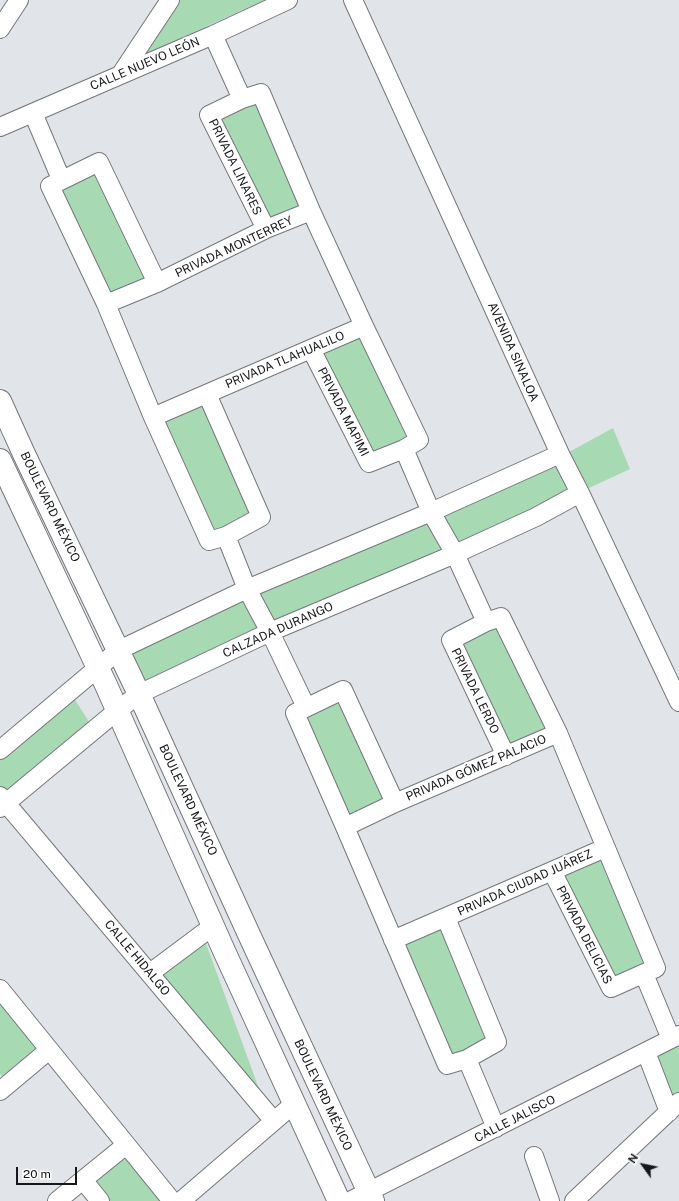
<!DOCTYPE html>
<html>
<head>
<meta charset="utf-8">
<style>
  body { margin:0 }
  #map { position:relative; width:679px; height:1201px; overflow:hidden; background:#e1e4e9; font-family:"Public Sans",sans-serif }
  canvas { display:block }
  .north { position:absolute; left:623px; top:1145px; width:40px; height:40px; -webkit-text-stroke:3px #fff; paint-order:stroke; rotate:303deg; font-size:11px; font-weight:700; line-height:16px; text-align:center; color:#161719 }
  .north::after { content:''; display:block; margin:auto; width:14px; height:18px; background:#161719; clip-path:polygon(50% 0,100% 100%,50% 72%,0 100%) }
  .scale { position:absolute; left:16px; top:1167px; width:61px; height:18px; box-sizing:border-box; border:2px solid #161719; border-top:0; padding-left:5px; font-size:12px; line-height:14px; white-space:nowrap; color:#161719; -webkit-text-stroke:3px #fff; paint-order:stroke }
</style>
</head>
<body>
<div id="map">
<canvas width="679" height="1201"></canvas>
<div class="north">N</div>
<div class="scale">20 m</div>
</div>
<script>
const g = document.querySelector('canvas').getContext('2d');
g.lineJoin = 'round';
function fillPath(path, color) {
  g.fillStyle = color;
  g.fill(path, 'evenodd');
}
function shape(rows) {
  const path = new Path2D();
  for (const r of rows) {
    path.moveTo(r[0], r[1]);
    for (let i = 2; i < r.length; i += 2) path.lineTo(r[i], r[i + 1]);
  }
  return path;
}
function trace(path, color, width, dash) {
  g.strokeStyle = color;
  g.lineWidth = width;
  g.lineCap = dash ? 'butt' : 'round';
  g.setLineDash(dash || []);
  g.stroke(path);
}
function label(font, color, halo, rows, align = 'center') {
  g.font = font + ' "Public Sans",sans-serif';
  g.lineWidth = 4;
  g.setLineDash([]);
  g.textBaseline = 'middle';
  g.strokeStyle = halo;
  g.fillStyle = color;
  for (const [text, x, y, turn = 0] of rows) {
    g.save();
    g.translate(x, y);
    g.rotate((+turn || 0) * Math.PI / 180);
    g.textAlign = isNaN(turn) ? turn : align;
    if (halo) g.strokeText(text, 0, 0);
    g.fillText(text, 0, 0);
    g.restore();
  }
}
const green = shape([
  [179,0,264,0,140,57],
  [261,97,307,209,268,225,213,118],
  [98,166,152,282,108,301,53,188],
  [360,335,415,438,370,459,315,350],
  [207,399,255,514,211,537,157,419],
  [613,428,630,469,449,553,141,690,123,652,558,458],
  [499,622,550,729,508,750,456,643],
  [72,695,91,725,0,803,0,756],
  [339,698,386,801,348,822,301,715],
  [601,856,647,965,612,981,559,872],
  [440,927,490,1040,450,1059,398,941],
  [204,938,262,1097,156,975],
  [0,993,47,1050,8,1083,0,1074],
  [679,1039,679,1095,669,1104,650,1054],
  [125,1150,165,1201,106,1201,90,1180]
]);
const street = shape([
  [353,0,560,454,580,493,679,702],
  [0,29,19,0],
  [213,35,242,99],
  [121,74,170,0],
  [33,113,61,179],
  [0,127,213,35,288,0],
  [266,229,209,115,242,99,261,93,311,211,364,326,419,440,404,449,369,463,311,349],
  [157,283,99,162,50,186,106,304,153,417,209,541,226,536,261,517,207,394],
  [106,304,157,283,266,229,311,211],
  [153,417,364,326],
  [404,449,431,512,455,554,486,622],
  [226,536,247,589,270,632,306,707],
  [0,750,119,650,247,589,431,512,560,454],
  [506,756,451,640,486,622,501,617,558,733,656,968,611,988,552,871],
  [0,796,273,1120],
  [395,803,343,690,295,713,345,827,447,1065,467,1059,497,1042,446,918],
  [0,808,118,710,139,694,270,632,455,554,536,517,580,493],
  [345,827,395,803,558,733],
  [393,940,605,848],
  [150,973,213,926],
  [644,974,671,1039],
  [0,989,172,1201],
  [646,1052,669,1112],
  [467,1059,496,1128],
  [0,1091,49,1050],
  [534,1156,550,1201],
  [83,1180,100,1201],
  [57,1201,126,1145],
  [181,1201,295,1103],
  [350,1201,679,1035],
  [574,1201,679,1102]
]);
const secondary = shape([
  [0,401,24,454,139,694,252,941,373,1201],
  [0,460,106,685,225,953,339,1201]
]);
const streetNames = [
  ["CALLE NUEVO LEÓN",145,64,-23],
  ["PRIVADA LINARES",235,167,64],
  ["PRIVADA MONTERREY",234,247,-25],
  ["AVENIDA SINALOA",513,352,66],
  ["PRIVADA TLAHUALILO",285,360,-23],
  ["PRIVADA MAPIMI",343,412,63],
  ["BOULEVARD MÉXICO",50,507,64],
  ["CALZADA DURANGO",278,630,-24],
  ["PRIVADA LERDO",475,691,64],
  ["PRIVADA GÓMEZ PALACIO",476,768,-23],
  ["BOULEVARD MÉXICO",188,800,65],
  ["PRIVADA CIUDAD JUÁREZ",525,883,-24],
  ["PRIVADA DELICIAS",584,935,63],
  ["CALLE HIDALGO",137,958,50],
  ["BOULEVARD MÉXICO",323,1095,65],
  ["CALLE JALISCO",515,1119,-27]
];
fillPath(green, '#a7dab2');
trace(street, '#74777b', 20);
trace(secondary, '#74777b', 24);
trace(street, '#fff', 18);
trace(secondary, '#fff', 22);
label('12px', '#161719', '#fff', streetNames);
</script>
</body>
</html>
